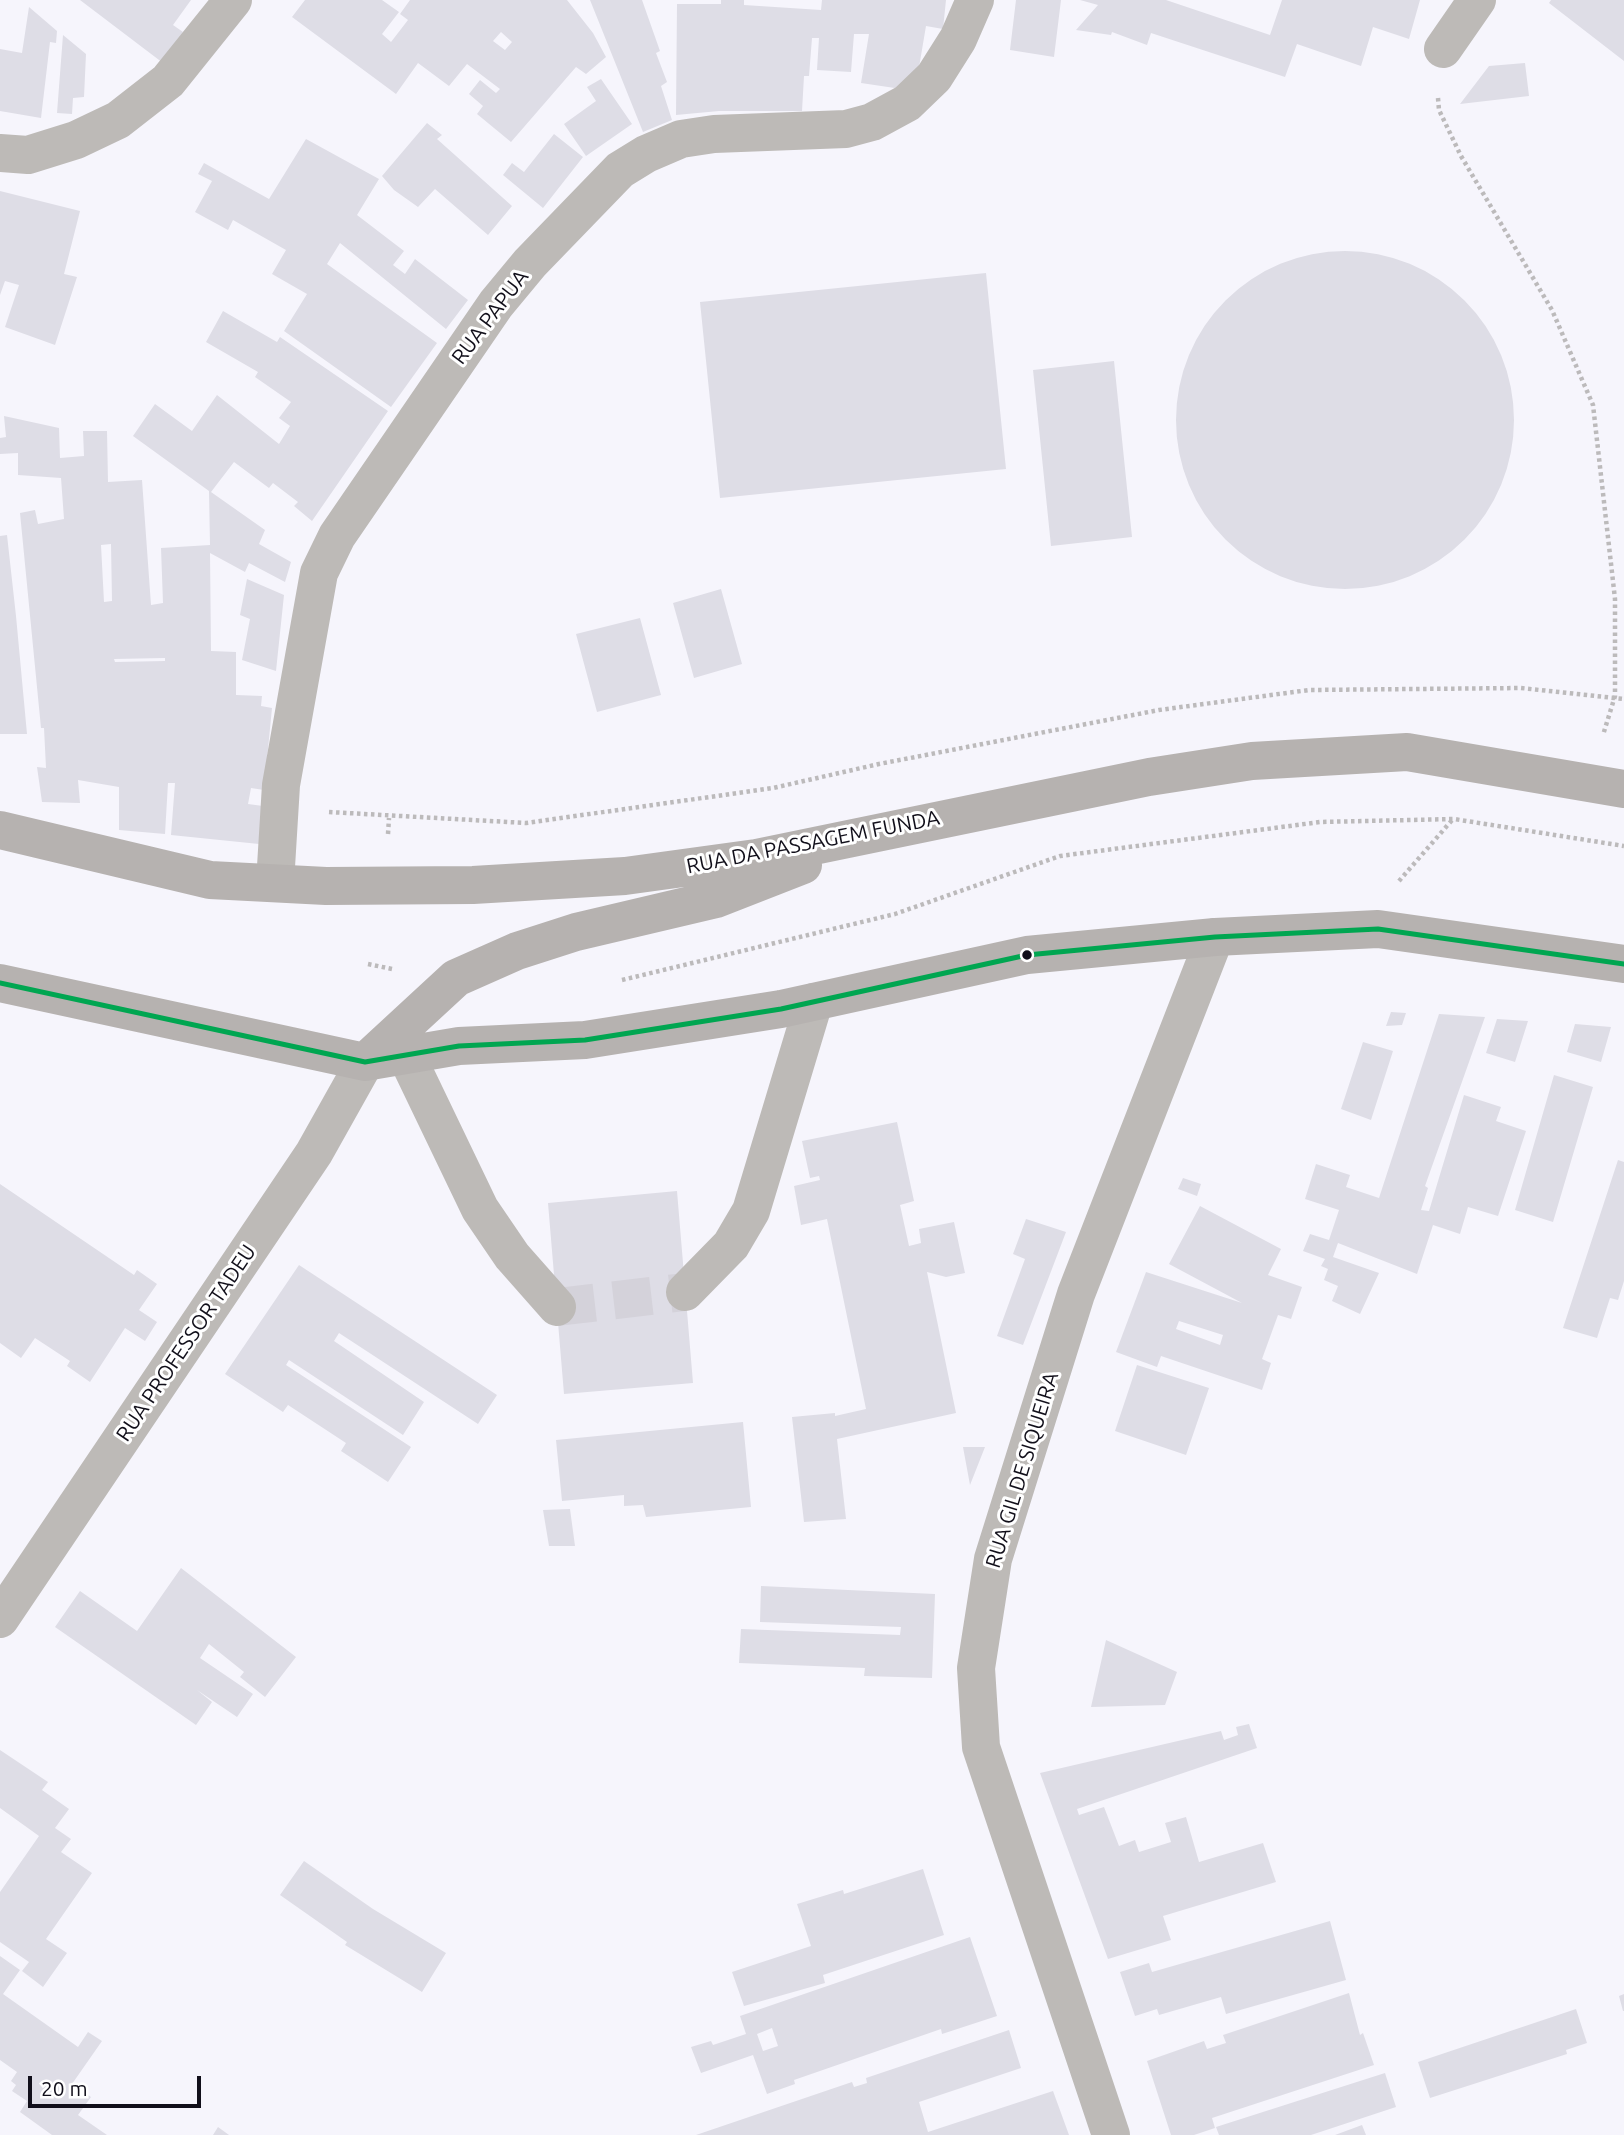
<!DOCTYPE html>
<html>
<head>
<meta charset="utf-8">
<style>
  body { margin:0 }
  #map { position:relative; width:1624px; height:2135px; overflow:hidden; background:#f6f5fc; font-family:Ubuntu,sans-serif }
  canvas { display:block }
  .scale { position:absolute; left:28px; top:2076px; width:173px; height:32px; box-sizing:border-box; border:4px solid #110f1a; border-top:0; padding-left:9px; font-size:21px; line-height:24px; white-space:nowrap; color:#110f1a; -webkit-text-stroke:5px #fff; paint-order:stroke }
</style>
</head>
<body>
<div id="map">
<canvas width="1624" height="2135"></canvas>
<div class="scale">20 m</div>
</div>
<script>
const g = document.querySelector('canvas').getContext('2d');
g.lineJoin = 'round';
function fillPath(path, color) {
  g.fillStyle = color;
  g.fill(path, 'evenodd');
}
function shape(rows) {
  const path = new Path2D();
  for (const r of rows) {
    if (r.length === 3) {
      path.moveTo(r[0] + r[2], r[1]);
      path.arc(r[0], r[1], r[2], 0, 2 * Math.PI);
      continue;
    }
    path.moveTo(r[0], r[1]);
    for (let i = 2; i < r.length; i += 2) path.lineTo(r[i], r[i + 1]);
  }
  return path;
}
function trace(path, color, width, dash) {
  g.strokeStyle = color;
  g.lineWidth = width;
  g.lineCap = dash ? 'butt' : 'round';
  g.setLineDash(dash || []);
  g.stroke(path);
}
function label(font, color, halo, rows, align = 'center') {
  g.font = font + ' Ubuntu,sans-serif';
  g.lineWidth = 6;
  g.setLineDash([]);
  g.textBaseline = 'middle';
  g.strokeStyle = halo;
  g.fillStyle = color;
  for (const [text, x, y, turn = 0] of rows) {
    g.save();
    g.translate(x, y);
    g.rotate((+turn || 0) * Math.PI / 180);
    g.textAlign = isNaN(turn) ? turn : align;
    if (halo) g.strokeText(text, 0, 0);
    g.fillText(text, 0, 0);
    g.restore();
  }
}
const building = shape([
  [80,0,191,0,173,25,183,32,163,63],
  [305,0,382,0,399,12,382,34,391,42,408,20,400,14,410,0,567,0,593,33,606,57,586,74,576,67,511,142,477,114,483,106,469,94,480,80,496,93,500,89,467,64,449,86,418,63,396,94,292,17],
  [501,32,512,42,505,50,493,41],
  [590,0,642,0,660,51,656,53,667,82,661,86,672,120,643,132],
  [721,0,744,0,744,5,821,10,822,0,946,0,943,29,926,26,915,91,861,83,869,34,854,34,851,72,817,70,819,38,812,38,809,76,804,76,802,111,719,111,676,115,677,4,721,4],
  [1016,0,1061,0,1054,57,1010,50],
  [1080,0,1166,0,1270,35,1282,0,1420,0,1409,39,1373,27,1361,66,1297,44,1285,77,1151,33,1147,45,1112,32,1111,35,1076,30,1098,5],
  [1551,0,1624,0,1624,61,1549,3],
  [29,7,57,31,56,43,50,42,41,118,0,111,0,49,22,53],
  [63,35,86,54,84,97,73,98,72,114,57,113],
  [1525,63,1529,96,1460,104,1489,66],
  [601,79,632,124,586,156,564,124,596,101,587,87],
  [427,123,442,135,437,139,512,206,488,235,435,189,418,207,394,190,382,176],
  [554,134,583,157,543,208,503,175,512,163,524,172],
  [306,139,379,179,357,215,404,251,393,265,405,274,415,259,468,300,446,329,340,243,327,264,437,343,391,407,284,331,307,294,272,274,286,250,233,220,228,230,195,212,212,181,198,174,204,163,269,199],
  [0,191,80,211,64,274,77,277,55,345,5,327,19,285,5,281,0,295],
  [1345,420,169],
  [986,273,1006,469,720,498,700,302],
  [223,311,277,342,280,337,388,411,312,521,294,506,298,502,273,483,269,488,234,462,211,492,265,530,259,544,291,562,285,582,249,563,245,572,210,553,211,651,236,652,236,695,262,696,261,706,272,708,264,790,251,788,248,804,263,806,259,844,171,835,175,783,168,783,165,834,119,830,119,787,78,780,80,803,42,802,37,767,46,768,44,728,41,728,20,513,35,510,38,524,64,519,61,478,18,475,18,453,0,454,0,438,6,437,4,416,59,428,60,458,84,456,83,431,107,431,108,482,142,480,151,605,163,603,161,548,210,545,209,491,133,436,155,404,192,431,217,395,279,444,290,426,279,418,291,402,255,377,258,372,206,342],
  [111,544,112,601,104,602,101,545],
  [165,658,165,661,115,662,114,659],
  [1114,361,1132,537,1051,546,1033,370],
  [7,535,16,616,27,734,0,734,0,536],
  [247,579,284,595,276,671,242,660,250,619,240,615],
  [721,589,742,664,694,678,673,603],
  [640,618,661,695,597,712,576,634],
  [1391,1012,1406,1013,1402,1025,1386,1026],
  [1439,1014,1485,1017,1425,1186,1428,1188,1421,1210,1429,1211,1464,1095,1501,1107,1496,1121,1526,1131,1498,1216,1468,1207,1460,1234,1433,1225,1417,1274,1338,1243,1333,1257,1379,1273,1360,1314,1332,1301,1338,1286,1324,1280,1328,1269,1321,1266,1325,1259,1303,1251,1310,1234,1329,1240,1339,1210,1305,1199,1316,1164,1350,1175,1346,1187,1379,1198],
  [1497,1019,1528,1021,1515,1062,1486,1053],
  [1575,1024,1611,1027,1601,1062,1567,1052],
  [1363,1042,1393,1051,1371,1120,1341,1109],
  [1554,1075,1593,1087,1553,1222,1515,1210],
  [897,1122,914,1201,900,1205,909,1246,921,1243,919,1229,954,1222,965,1273,946,1277,927,1272,956,1413,837,1439,846,1519,804,1522,792,1417,835,1413,835,1416,866,1409,827,1219,801,1225,794,1186,820,1180,819,1176,810,1178,802,1141],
  [1618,1160,1624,1162,1624,1281,1618,1300,1610,1298,1597,1338,1563,1328],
  [1183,1178,1201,1184,1197,1196,1178,1189],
  [0,1184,134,1275,137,1270,157,1284,139,1310,157,1322,145,1341,125,1328,90,1382,67,1366,70,1361,35,1338,21,1358,0,1343],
  [677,1191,693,1383,564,1394,548,1203],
  [1200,1206,1281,1249,1268,1275,1302,1287,1291,1319,1278,1315,1262,1359,1271,1363,1262,1390,1161,1356,1157,1367,1116,1352,1146,1272,1242,1303,1169,1264],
  [1179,1321,1223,1335,1220,1345,1176,1329],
  [1026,1219,1066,1232,1023,1345,997,1336,1025,1259,1013,1254],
  [299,1265,497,1395,478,1424,339,1333,334,1341,424,1402,403,1435,289,1360,286,1365,411,1447,388,1482,341,1451,346,1443,288,1405,283,1412,225,1374],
  [1137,1365,1209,1388,1186,1455,1115,1431],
  [743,1422,751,1507,646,1517,643,1505,624,1506,624,1495,562,1501,556,1440],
  [963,1447,985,1447,970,1485],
  [570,1509,575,1546,549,1546,543,1510],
  [181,1568,296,1657,265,1697,240,1677,244,1672,209,1644,200,1658,253,1694,237,1717,197,1690,212,1702,196,1725,55,1627,80,1591,137,1631],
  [761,1586,935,1594,932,1678,864,1676,865,1668,739,1663,741,1629,900,1635,901,1627,760,1622],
  [1106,1640,1177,1672,1165,1705,1091,1707],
  [1249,1724,1257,1748,1077,1809,1079,1815,1104,1807,1119,1846,1135,1840,1139,1852,1171,1842,1165,1823,1186,1817,1199,1862,1263,1843,1276,1882,1163,1916,1171,1940,1108,1959,1040,1773,1221,1731,1224,1740,1238,1735,1236,1727],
  [0,1750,48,1782,42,1790,69,1809,55,1828,71,1839,61,1852,92,1873,46,1939,67,1953,43,1987,22,1971,29,1962,0,1942,0,1892,39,1836,0,1808],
  [304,1861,373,1909,446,1953,422,1992,345,1945,347,1942,280,1895],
  [923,1869,944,1935,823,1975,825,1983,744,2006,732,1972,811,1946,797,1904,843,1890,844,1894],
  [1330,1921,1346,1980,1226,2014,1221,1997,1159,2015,1157,2009,1135,2016,1120,1972,1149,1963,1152,1972],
  [970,1937,997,2016,942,2034,941,2029,794,2080,795,2084,767,2094,753,2055,701,2073,691,2047,711,2041,713,2045,746,2034,740,2016],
  [772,2028,778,2046,763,2051,757,2034],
  [0,1956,20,1970,3,1994,78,2047,88,2032,102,2041,72,2084,91,2097,78,2115,107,2135,52,2135,20,2112,27,2101,12,2091,16,2085,11,2081,17,2072,0,2060],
  [1349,1993,1360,2035,1363,2033,1374,2065,1212,2118,1215,2128,1194,2135,1171,2135,1147,2061,1204,2041,1207,2049,1226,2043,1223,2035],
  [1624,1994,1624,2011,1623,2011,1619,1996],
  [1576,2009,1587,2043,1566,2050,1567,2054,1430,2098,1418,2062],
  [1009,2030,1021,2068,919,2102,928,2132,1053,2091,1069,2135,696,2135,852,2082,854,2087,867,2083,866,2078],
  [1385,2073,1396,2107,1311,2135,1219,2135,1216,2127],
  [1362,2125,1366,2135,1335,2135],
  [218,2127,229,2135,213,2135]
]);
const minorTunnel = shape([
  [557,1307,685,1292]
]);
const path = shape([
  [1438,98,1439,110,1461,156,1552,310,1593,405,1615,599,1615,696,1603,735],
  [329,812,526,823,773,788,879,764,1159,710,1309,690,1521,688,1624,699],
  [388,834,389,818],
  [1399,881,1453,819],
  [368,964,392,969],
  [622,980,895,914,1060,856,1320,822,1454,819,1624,846]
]);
const minor = shape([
  [1443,49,1477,0],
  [0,153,28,155,76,140,118,120,168,81,233,0],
  [275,883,281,785,319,573,337,536,496,304,530,263,620,170,646,154,681,139,714,134,846,129,872,122,907,103,934,77,958,39,975,0],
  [406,1055,480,1209,512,1256,557,1307],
  [685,1292,731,1245,751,1211,814,1002],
  [0,1619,314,1153,365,1062],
  [1111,2135,981,1747,976,1668,993,1559,1076,1294,1215,937]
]);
const major = shape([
  [0,830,210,880,326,886,473,885,625,876,756,858,1149,777,1252,761,1407,752,1624,789],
  [0,983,365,1062,459,1046,585,1040,781,1009,1027,955,1215,937,1378,929,1624,964],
  [365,1062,456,978,517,951,576,932,716,899,803,865]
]);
const bus1 = shape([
  [0,983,365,1062,459,1046,585,1040,781,1009,1027,955,1215,937,1378,929,1624,964]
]);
const markers = [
  [1027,955,6,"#110f1a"]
];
const streetNames = [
  ["RUA PAPUA",490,317,-53],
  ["RUA DA PASSAGEM FUNDA",813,842,-11],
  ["RUA PROFESSOR TADEU",186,1343,-56],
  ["RUA GIL DE SIQUEIRA",1022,1470,-73]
];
fillPath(building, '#dedde6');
trace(minorTunnel, '#d4d2da', 38, [38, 19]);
trace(path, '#bcbabb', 4.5, [3.5, 3.5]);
trace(minor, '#bdbab7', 38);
trace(major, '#b6b2b0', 38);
trace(bus1, '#00a651', 5);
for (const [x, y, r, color] of markers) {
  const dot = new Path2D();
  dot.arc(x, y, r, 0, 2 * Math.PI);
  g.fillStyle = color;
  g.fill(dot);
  trace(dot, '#fff', 2.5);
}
label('21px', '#110f1a', '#fff', streetNames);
</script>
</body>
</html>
